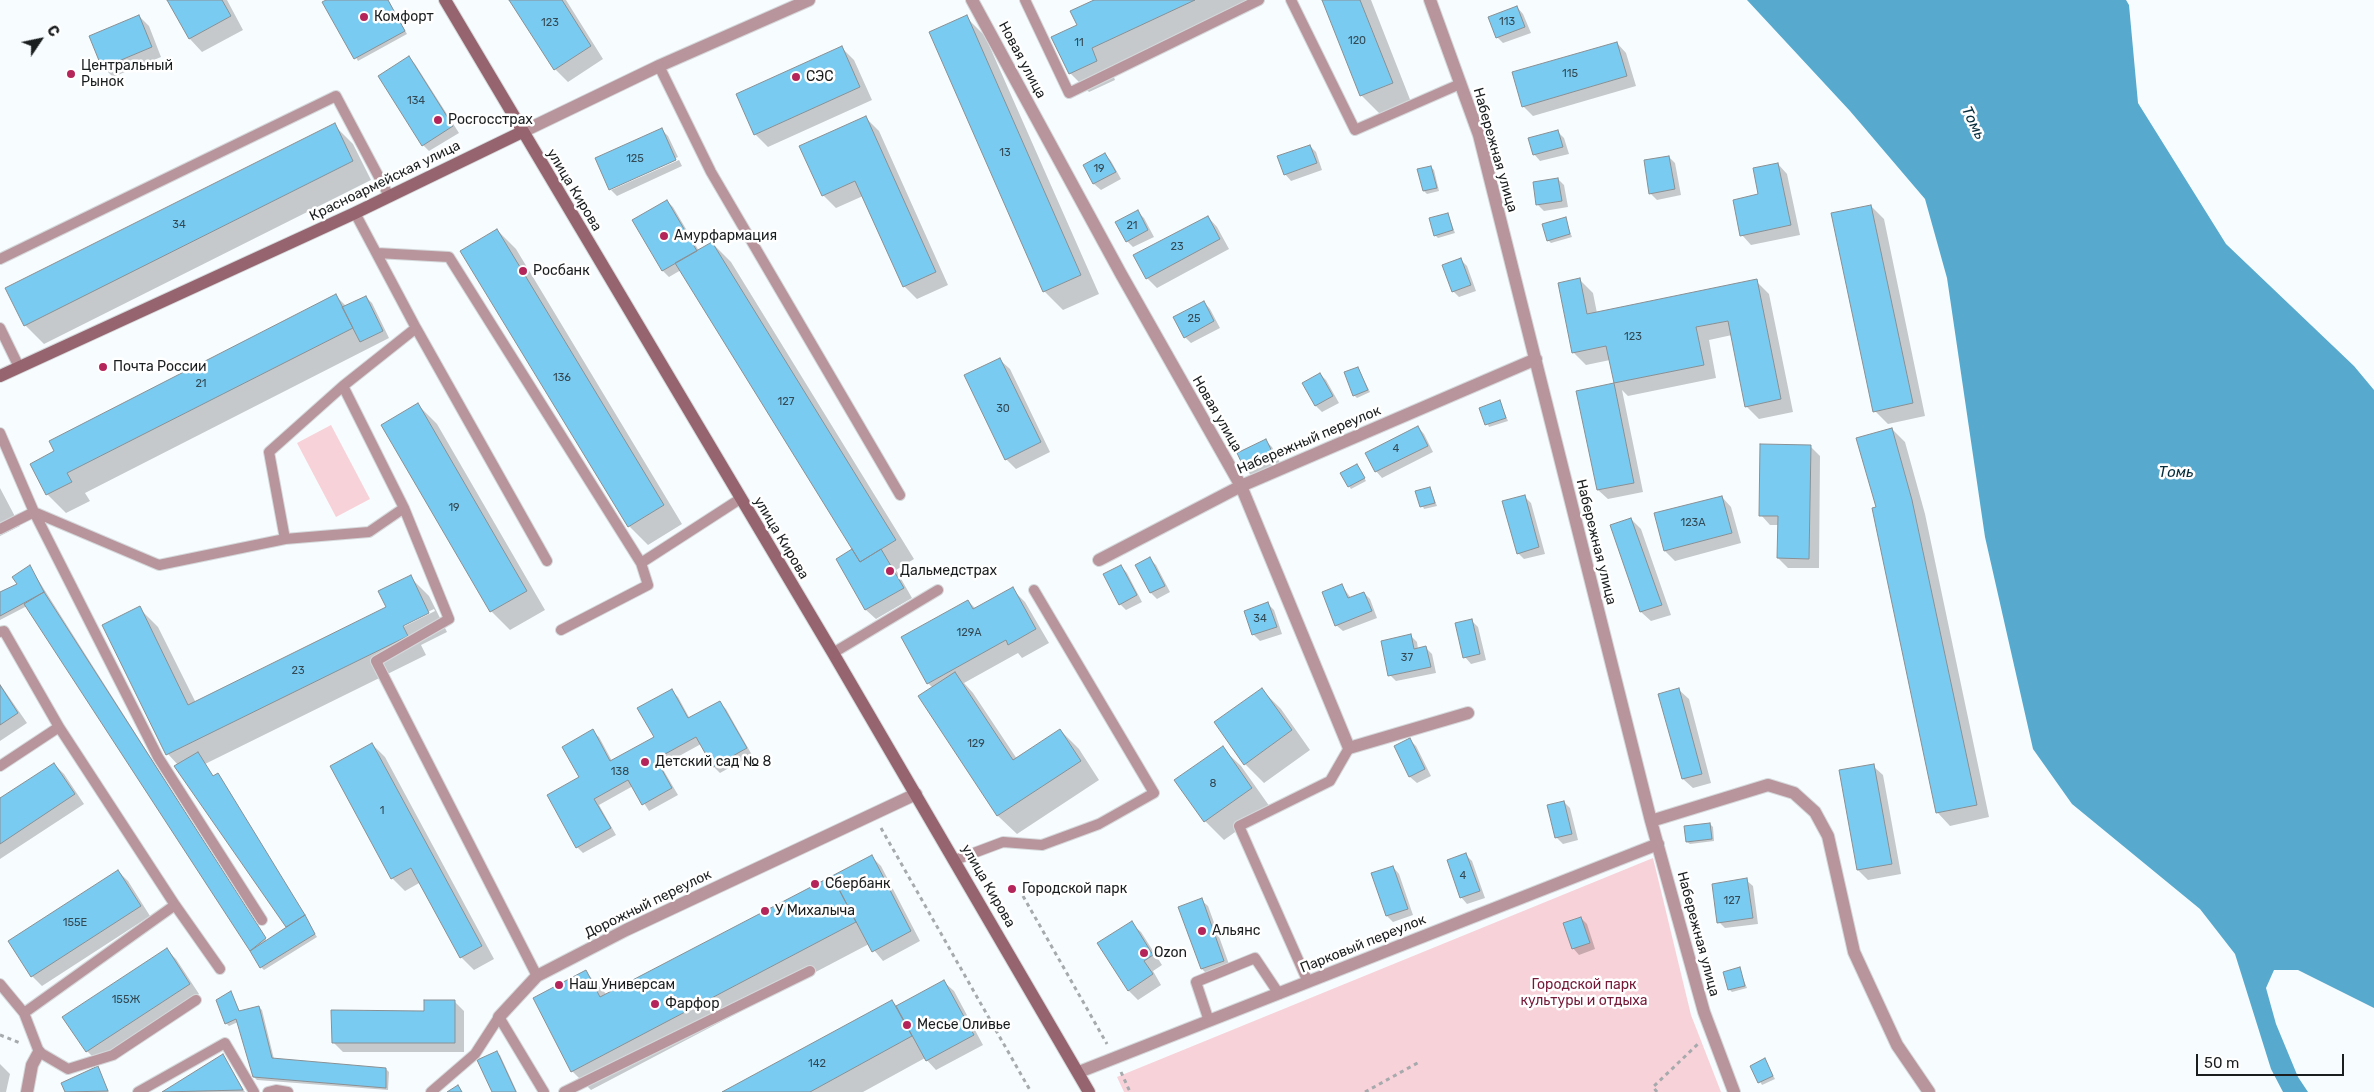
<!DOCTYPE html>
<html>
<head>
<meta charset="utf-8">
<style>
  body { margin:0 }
  #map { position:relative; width:2374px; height:1092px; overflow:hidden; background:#f7fcfe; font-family:Rubik,sans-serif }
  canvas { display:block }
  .north { position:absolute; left:15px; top:15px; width:50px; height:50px; -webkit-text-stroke:4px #fff; paint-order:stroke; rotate:56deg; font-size:14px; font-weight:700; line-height:20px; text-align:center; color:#1b1e1f }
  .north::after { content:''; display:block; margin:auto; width:18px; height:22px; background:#1b1e1f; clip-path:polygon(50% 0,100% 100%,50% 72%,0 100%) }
  .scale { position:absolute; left:2196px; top:1054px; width:148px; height:22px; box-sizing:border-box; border:2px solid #1b1e1f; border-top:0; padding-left:6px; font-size:15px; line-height:18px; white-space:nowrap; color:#1b1e1f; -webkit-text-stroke:4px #fff; paint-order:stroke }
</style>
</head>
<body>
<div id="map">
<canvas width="2374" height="1092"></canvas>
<div class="north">С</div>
<div class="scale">50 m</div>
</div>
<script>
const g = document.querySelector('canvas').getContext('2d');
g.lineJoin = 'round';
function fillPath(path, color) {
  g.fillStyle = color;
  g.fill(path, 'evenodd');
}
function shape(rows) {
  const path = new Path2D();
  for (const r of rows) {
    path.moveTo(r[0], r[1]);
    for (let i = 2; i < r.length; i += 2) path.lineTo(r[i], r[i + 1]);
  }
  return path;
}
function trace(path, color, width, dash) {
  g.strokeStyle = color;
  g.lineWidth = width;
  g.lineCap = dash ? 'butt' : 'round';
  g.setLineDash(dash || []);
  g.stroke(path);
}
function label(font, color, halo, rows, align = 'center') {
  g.font = font + ' Rubik,sans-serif';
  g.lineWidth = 5;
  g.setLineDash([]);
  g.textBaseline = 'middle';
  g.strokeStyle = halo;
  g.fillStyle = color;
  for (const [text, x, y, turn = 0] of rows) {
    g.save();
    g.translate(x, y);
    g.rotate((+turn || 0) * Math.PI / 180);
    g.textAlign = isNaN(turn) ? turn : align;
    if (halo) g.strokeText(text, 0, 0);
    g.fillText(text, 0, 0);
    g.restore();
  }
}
const green = shape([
  [331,425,370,499,336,517,297,443],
  [1653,858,1691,1015,1721,1092,1124,1092,1117,1077]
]);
const water = shape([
  [1747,0,2126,0,2129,5,2138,103,2226,244,2354,366,2374,390,2374,1008,2298,970,2274,970,2266,988,2276,1024,2298,1077,2308,1092,2283,1092,2271,1069,2235,954,2200,909,2072,804,2033,749,1985,537,1951,305,1947,278,1925,199,1850,111]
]);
const shadow = shape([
  [168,0,227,0,243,30,202,52,190,39],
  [328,0,388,0,407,34,358,61,324,2],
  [511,0,566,0,603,59,568,82,555,69],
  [1097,0,1254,0,1110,67,1115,80,1089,92,1070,73,1078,25],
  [1323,0,1371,0,1411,102,1380,114,1361,95],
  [1517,7,1523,14,1531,33,1503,43,1497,37],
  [139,16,149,26,161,57,113,77,103,67],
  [966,17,985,36,1099,294,1063,310,1044,291],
  [1617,43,1626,53,1636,86,1533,116,1523,106],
  [841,47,854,60,872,100,768,147,755,134],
  [409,58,415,64,459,133,429,151,423,145],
  [866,118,879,131,948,285,917,299,904,286,863,196,836,208,823,195],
  [334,125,353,144,371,180,44,344,25,325],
  [661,129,668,136,678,157,611,188,611,190,596,159],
  [1558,132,1564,138,1569,154,1540,161,1534,154],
  [1310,146,1316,152,1322,170,1291,181,1285,174],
  [1105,154,1111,161,1121,179,1101,190,1094,184,1085,165],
  [1669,157,1675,163,1681,195,1657,200,1650,193],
  [679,160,682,166,617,196,611,190],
  [1778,164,1787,174,1800,235,1751,245,1742,235,1760,195],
  [1431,167,1434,170,1439,191,1427,194,1424,191,1419,170],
  [1558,179,1564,185,1568,207,1544,211,1538,205],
  [667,201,673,207,699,251,712,243,731,262,914,559,896,570,912,598,876,619,866,610,837,559,854,550,681,270,669,277,663,271,634,221],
  [1871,206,1884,219,1925,416,1888,424,1875,411],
  [1138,212,1144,218,1154,237,1133,247,1127,241],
  [1448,214,1455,233,1438,238,1435,235],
  [1208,217,1217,227,1229,249,1157,288,1147,278],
  [1565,218,1572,237,1551,243,1548,240],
  [497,230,516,249,682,524,648,545,629,526],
  [1461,260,1467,266,1476,291,1459,297,1453,291],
  [1580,280,1593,293,1597,313,1756,281,1769,294,1793,412,1759,419,1746,406,1732,335,1709,340,1716,378,1628,396,1622,390,1643,492,1608,499,1598,490,1578,392,1615,384,1610,360,1586,365,1573,352],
  [336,296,346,306,366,297,372,303,389,338,85,493,90,501,66,513,47,494,32,464],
  [1204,302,1210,309,1220,328,1191,343,1185,337],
  [1000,360,1010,369,1050,452,1016,469,1006,459],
  [1358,368,1370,392,1357,398,1354,395],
  [1320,374,1326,380,1339,403,1322,412,1316,406],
  [1500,402,1508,421,1489,427,1481,408],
  [418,405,437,424,545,610,510,630,491,611,383,425],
  [1418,427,1424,434,1433,452,1382,478,1376,471],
  [1892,429,1905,442,1925,514,1989,817,1950,826,1937,812,1877,508],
  [1266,441,1272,447,1280,463,1252,476,1246,470,1239,454],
  [1810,446,1820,456,1819,568,1788,568,1778,558,1779,525,1770,525,1761,515],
  [1357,465,1366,481,1351,489,1349,486],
  [0,488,20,526,0,536],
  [1430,488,1437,506,1424,509,1417,492],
  [1524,496,1531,503,1545,554,1524,559,1518,553],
  [1722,497,1731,507,1741,543,1675,561,1665,551,1656,514],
  [1631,519,1641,529,1671,615,1651,621,1641,612,1612,526],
  [1150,559,1156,565,1170,592,1157,599,1151,593,1136,566],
  [1121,566,1127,573,1142,602,1126,610,1120,604],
  [30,567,267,941,287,928,176,767,178,765,168,754,104,626,139,608,158,627,196,703,388,608,410,577,429,596,447,632,421,645,426,655,205,764,214,777,220,777,317,937,264,970,261,967,27,606,0,620,0,594,19,584],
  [434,609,435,611,403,627,403,624],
  [1342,586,1351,598,1364,593,1370,599,1377,618,1343,631,1336,625],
  [1012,589,1025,602,1049,643,1022,658,1018,653,964,683,973,693,1017,759,1060,730,1079,749,1099,780,1017,834,998,816,920,697,933,688,928,683,968,601,976,609],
  [1268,604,1274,610,1282,634,1260,641,1254,635,1245,611],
  [1472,621,1478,627,1486,660,1471,664,1465,657],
  [1411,636,1417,642,1418,649,1426,648,1432,654,1436,673,1396,681,1390,675],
  [0,684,27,723,0,741],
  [671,690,678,697,690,719,719,702,726,709,752,755,720,773,714,767,701,744,661,766,678,795,649,811,633,786,599,805,616,835,583,853,577,847,581,778,592,731,599,737,612,761,655,737],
  [1262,690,1281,709,1310,750,1264,783,1245,764],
  [1679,690,1689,699,1711,783,1693,788,1683,779],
  [1410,740,1416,746,1431,776,1417,783,1410,777,1396,746],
  [372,744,385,757,494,959,474,970,461,957,421,882,405,891,392,878],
  [1222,748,1241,766,1270,807,1224,840,1205,821,1176,780],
  [54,764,64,774,84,804,0,859,0,800],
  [1873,766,1883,775,1901,874,1868,880,1858,870,1840,771],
  [1564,802,1570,808,1578,840,1563,844,1556,837],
  [1710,824,1713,827,1714,841,1690,844,1687,842],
  [1466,855,1472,861,1485,898,1467,904,1461,897],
  [871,856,881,866,920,941,883,961,869,944,591,1090,572,1071,586,972,607,995],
  [1393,867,1399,874,1413,915,1393,922,1387,916,1373,874],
  [118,871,128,881,150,916,42,986,32,976],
  [1746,880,1753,886,1758,924,1725,928,1719,922],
  [1201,900,1208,906,1230,967,1208,975,1202,969],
  [1581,918,1587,924,1595,949,1579,955,1573,948],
  [1131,923,1141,932,1162,965,1153,971,1161,985,1138,1000,1128,990],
  [167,950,176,959,199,994,97,1061,87,1051],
  [1739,969,1747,988,1732,992,1729,989],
  [944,982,954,991,983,1045,936,1070,925,1058,863,1092,724,1092,892,1001,898,1007],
  [231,993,240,1012,259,1007,262,1010,274,1059,386,1069,389,1072,388,1090,257,1080,254,1077,238,1022,229,1026,226,1023],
  [454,1001,464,1011,464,1052,343,1052,333,1042],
  [497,1053,500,1055,517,1092,493,1092],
  [223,1056,245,1092,165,1092],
  [1765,1060,1775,1079,1762,1085,1751,1066],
  [0,1064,10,1074,6,1092,0,1092],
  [97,1068,109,1092,66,1092,63,1084]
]);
const building = shape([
  [167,0,222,0,231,16,189,39,167,0],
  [326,0,388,0,405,31,354,59,322,2,326,0],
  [509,0,562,0,591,46,554,70,509,0],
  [1094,0,1195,0,1092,48,1097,61,1069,74,1051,37,1077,25,1070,11,1094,0],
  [1322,0,1360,0,1393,83,1360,96,1322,0],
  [1517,6,1525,27,1496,38,1488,17,1517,6],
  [139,15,152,47,102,68,89,36,139,15],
  [967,15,1081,275,1043,292,929,32,967,15],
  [1617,42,1627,76,1522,107,1512,72,1617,42],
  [842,46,860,87,754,135,736,94,842,46],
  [409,56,453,126,422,146,378,76,409,56],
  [866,116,936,272,903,287,855,181,822,196,799,146,866,116],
  [335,123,353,161,24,326,5,288,335,123],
  [662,128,676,160,609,190,595,158,662,128],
  [1558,130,1563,147,1533,155,1528,138,1558,130],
  [1310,145,1317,163,1284,175,1277,156,1310,145],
  [1105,153,1116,172,1093,184,1083,165,1105,153],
  [1669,156,1675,189,1649,194,1644,160,1669,156],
  [1778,163,1791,225,1740,236,1733,200,1758,194,1753,168,1778,163],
  [1431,166,1437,188,1423,191,1417,169,1431,166],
  [1558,178,1562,201,1536,205,1533,182,1558,178],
  [667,200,697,251,662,271,632,220,667,200],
  [1871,205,1913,403,1873,412,1831,213,1871,205],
  [1138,210,1148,230,1126,242,1115,222,1138,210],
  [1448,213,1453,230,1434,236,1429,218,1448,213],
  [1208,216,1220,239,1146,279,1133,255,1208,216],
  [1566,217,1570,234,1547,241,1542,224,1566,217],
  [497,229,664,505,628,527,460,251,497,229],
  [712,242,896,540,860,562,675,263,712,242],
  [1461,258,1471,285,1452,292,1442,265,1461,258],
  [1580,278,1587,314,1757,279,1781,399,1745,407,1728,321,1696,327,1704,365,1614,383,1606,346,1572,353,1558,283,1580,278],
  [336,294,353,328,67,473,72,482,46,495,30,464,54,451,49,441,336,294],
  [366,296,383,331,360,342,342,307,366,296],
  [1204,301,1214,321,1184,338,1173,317,1204,301],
  [1000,358,1041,442,1005,460,964,375,1000,358],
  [1358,367,1368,390,1353,396,1344,372,1358,367],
  [1320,373,1333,396,1315,406,1302,383,1320,373],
  [1614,383,1634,483,1597,490,1576,391,1614,383],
  [1500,400,1506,418,1485,425,1479,408,1500,400],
  [418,403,527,591,490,612,381,425,418,403],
  [1418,426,1428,446,1375,472,1365,453,1418,426],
  [1892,428,1912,500,1977,805,1936,813,1872,508,1876,507,1856,438,1892,428],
  [1266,439,1274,456,1245,470,1237,453,1266,439],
  [1760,444,1811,445,1809,559,1777,558,1778,516,1759,516,1760,444],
  [1357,464,1365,478,1348,487,1340,473,1357,464],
  [1430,487,1435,503,1420,507,1415,491,1430,487],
  [1525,495,1539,547,1517,554,1502,501,1525,495],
  [1722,496,1732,533,1664,551,1654,513,1722,496],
  [1631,518,1662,605,1640,612,1610,525,1631,518],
  [852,549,860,562,881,549,904,588,865,610,836,559,852,549],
  [1150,557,1165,586,1150,593,1135,565,1150,557],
  [30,565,44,592,0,616,0,592,17,584,12,577,30,565],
  [1121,565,1137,595,1119,605,1103,574,1121,565],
  [411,575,429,613,403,626,408,636,166,755,102,625,140,606,188,705,386,607,378,591,411,575],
  [1342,584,1348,598,1364,592,1372,611,1335,626,1322,592,1342,584],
  [1013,587,1036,629,1008,645,1006,640,927,684,901,637,968,600,973,609,1013,587],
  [44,592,266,938,250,951,24,604,44,592],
  [1268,602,1277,627,1252,635,1244,611,1268,602],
  [1472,619,1480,654,1463,658,1455,623,1472,619],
  [1411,634,1414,649,1426,646,1431,667,1388,676,1381,641,1411,634],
  [955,672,1013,760,1060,729,1081,761,997,816,918,696,955,672],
  [0,685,18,713,0,725,0,685],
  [1262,688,1292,730,1244,765,1214,722,1262,688],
  [1679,688,1702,774,1682,779,1658,694,1679,688],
  [672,689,688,718,720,701,747,748,713,767,696,737,656,759,672,788,642,805,628,780,594,799,611,828,576,848,547,795,579,777,562,747,593,729,610,761,654,737,637,708,672,689],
  [1410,738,1425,769,1409,777,1394,746,1410,738],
  [372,743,482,946,460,958,411,868,391,879,330,766,372,743],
  [1223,746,1252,788,1204,822,1174,780,1223,746],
  [198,752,213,776,218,773,305,915,286,927,174,766,198,752],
  [54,763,75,794,0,844,0,798,54,763],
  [1874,764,1892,864,1857,870,1839,770,1874,764],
  [1564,801,1572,834,1555,838,1547,805,1564,801],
  [1710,823,1712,839,1686,842,1684,826,1710,823],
  [1466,853,1480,891,1460,898,1447,860,1466,853],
  [872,855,911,931,872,952,832,876,872,855],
  [1393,866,1408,909,1386,916,1371,873,1393,866],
  [118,870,141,906,31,977,8,941,118,870],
  [832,876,856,922,571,1072,533,998,586,970,600,997,832,876],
  [1747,878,1753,918,1717,923,1712,884,1747,878],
  [1202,898,1224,961,1201,969,1178,907,1202,898],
  [305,915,315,934,260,968,250,951,305,915],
  [1581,917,1590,943,1572,949,1563,923,1581,917],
  [1132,921,1153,955,1144,961,1153,974,1128,991,1097,943,1132,921],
  [167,948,190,984,86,1052,62,1017,167,948],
  [1740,967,1745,986,1728,990,1723,972,1740,967],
  [944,980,974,1035,926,1061,896,1006,944,980],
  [231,991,239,1011,259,1006,272,1058,386,1068,386,1088,253,1077,236,1019,225,1024,216,1000,231,991],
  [424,1000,455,1000,455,1043,332,1043,331,1010,424,1011,424,1000],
  [892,1000,912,1036,810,1092,722,1092,892,1000],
  [497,1051,516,1092,492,1092,477,1060,497,1051],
  [223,1054,243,1090,162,1092,223,1054],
  [1765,1058,1773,1076,1758,1083,1750,1066,1765,1058],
  [98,1066,108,1091,65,1092,61,1083,98,1066],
  [458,1085,462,1092,447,1092,458,1085]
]);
const path = shape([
  [881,828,1031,1092],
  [1023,896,1107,1044],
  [0,1035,20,1043],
  [1121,1072,1130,1092],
  [1365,1092,1421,1061],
  [1657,1092,1653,1087,1699,1043]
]);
const lane = shape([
  [1025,0,1069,93,1259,0],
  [1291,0,1355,130,1460,84],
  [659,66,711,172,900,495],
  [377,253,449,257,641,563,740,499],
  [0,259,336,96,389,196],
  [0,328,19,367],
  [416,328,547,561],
  [343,386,404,508,449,619,376,661,537,976],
  [0,433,34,512,159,565,285,539,269,452,343,386,416,328,355,213],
  [0,529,34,512,158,757,262,920],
  [285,539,369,532,404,508],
  [561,630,648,585,641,563],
  [0,632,4,631,59,727,0,766],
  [833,653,938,590],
  [59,727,175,905,220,969],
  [955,860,1003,842,1042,845,1099,824,1154,793,1034,590],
  [1308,982,1239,826,1330,781,1349,748],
  [0,984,24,1013,39,1052,68,1069,113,1055,196,1000],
  [24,1013,175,905],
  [1209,1021,1196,982,1255,958,1279,994],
  [138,1092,225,1043,254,1092],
  [268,1092,276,1090,288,1092],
  [431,1092,475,1054,499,1017,544,1092],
  [564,1092,810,971]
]);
const street = shape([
  [972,0,1121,274,1241,486,1349,748,1468,713],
  [1430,0,1479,135,1651,821,1704,1012,1734,1092],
  [522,132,659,66,809,0],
  [1099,560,1241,486,1536,359],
  [1651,821,1768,785,1794,793,1815,812,1828,836,1854,952,1897,1045,1929,1092],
  [499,1017,537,976,626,930,916,794],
  [1079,1072,1658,844],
  [27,1092,32,1065,39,1052]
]);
const secondary = shape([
  [445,0,833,653,1089,1092],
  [0,376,355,213,522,132]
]);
const markers = [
  [364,17,5,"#b42559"],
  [71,74,5,"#b42559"],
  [796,77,5,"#b42559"],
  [438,120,5,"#b42559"],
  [664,236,5,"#b42559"],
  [523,271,5,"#b42559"],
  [103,367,5,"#b42559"],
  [890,571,5,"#b42559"],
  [645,762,5,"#b42559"],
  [815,884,5,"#b42559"],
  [1012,889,5,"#b42559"],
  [765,911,5,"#b42559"],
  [1202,931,5,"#b42559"],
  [1144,953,5,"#b42559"],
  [559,985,5,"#b42559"],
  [655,1004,5,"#b42559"],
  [907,1025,5,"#b42559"]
];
const numberNames = [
  ["113",1507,22],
  ["123",550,23],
  ["120",1357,41],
  ["11",1079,43],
  ["115",1570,74],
  ["134",416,101],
  ["13",1005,153],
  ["125",635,159],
  ["19",1099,169],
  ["34",179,225],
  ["21",1132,226],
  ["23",1177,247],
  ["25",1194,319],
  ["123",1633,337],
  ["136",562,378],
  ["21",201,384],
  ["127",786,402],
  ["30",1003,409],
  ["4",1396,449],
  ["19",454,508],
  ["123А",1693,523],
  ["34",1260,619],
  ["129А",969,633],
  ["37",1407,658],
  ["23",298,671],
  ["129",976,744],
  ["138",620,772],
  ["8",1213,784],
  ["1",382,811],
  ["4",1463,876],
  ["127",1732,901],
  ["155Е",75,923],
  ["155Ж",126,1000],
  ["142",817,1064]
];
const poiNames = [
  ["Комфорт",374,17],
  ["Центральный",81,66],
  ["Рынок",81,82],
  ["СЭС",806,77],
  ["Росгосстрах",448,120],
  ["Амурфармация",674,236],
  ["Росбанк",533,271],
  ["Почта России",113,367],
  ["Дальмедстрах",900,571],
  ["Детский сад № 8",655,762],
  ["Сбербанк",825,884],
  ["Городской парк",1022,889],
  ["У Михалыча",775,911],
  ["Альянс",1212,931],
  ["Ozon",1154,953],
  ["Наш Универсам",569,985],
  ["Фарфор",665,1004],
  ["Месье Оливье",917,1025]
];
const streetNames = [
  ["Новая улица",1022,60,62],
  ["Набережная улица",1495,150,74],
  ["Красноармейская улица",385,181,-26],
  ["улица Кирова",574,190,59],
  ["Новая улица",1217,414,60],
  ["Набережный переулок",1309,440,-23],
  ["улица Кирова",781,538,59],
  ["Набережная улица",1596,542,76],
  ["улица Кирова",988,886,60],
  ["Дорожный переулок",648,904,-26],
  ["Набережная улица",1698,934,75],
  ["Парковый переулок",1363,944,-22]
];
const parkNames = [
  ["Городской парк",1584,985],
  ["культуры и отдыха",1584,1001]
];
const waterNames = [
  ["Томь",1973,123,64],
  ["Томь",2176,473]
];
fillPath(green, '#f8d2d9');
fillPath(water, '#58a9ce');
fillPath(shadow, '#0003');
fillPath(building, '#7acbf1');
trace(building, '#899094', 1);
trace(lane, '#d4d8da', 12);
trace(street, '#d4d8da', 14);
trace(secondary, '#d4d8da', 14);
trace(path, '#a6aaac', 3, [4, 4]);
trace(lane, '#b8959c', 10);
trace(street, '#b8959c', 12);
trace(secondary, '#95646f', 12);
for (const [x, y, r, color] of markers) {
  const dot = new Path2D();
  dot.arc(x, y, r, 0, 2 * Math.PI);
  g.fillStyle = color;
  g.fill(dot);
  trace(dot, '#fff', 2);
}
label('11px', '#334954', null, numberNames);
label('14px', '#1b1e1f', '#fff', poiNames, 'left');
label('14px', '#1b1e1f', '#fff', streetNames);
label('14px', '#741938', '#fff', parkNames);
label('italic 15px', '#062e3d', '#fff', waterNames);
</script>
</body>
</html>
